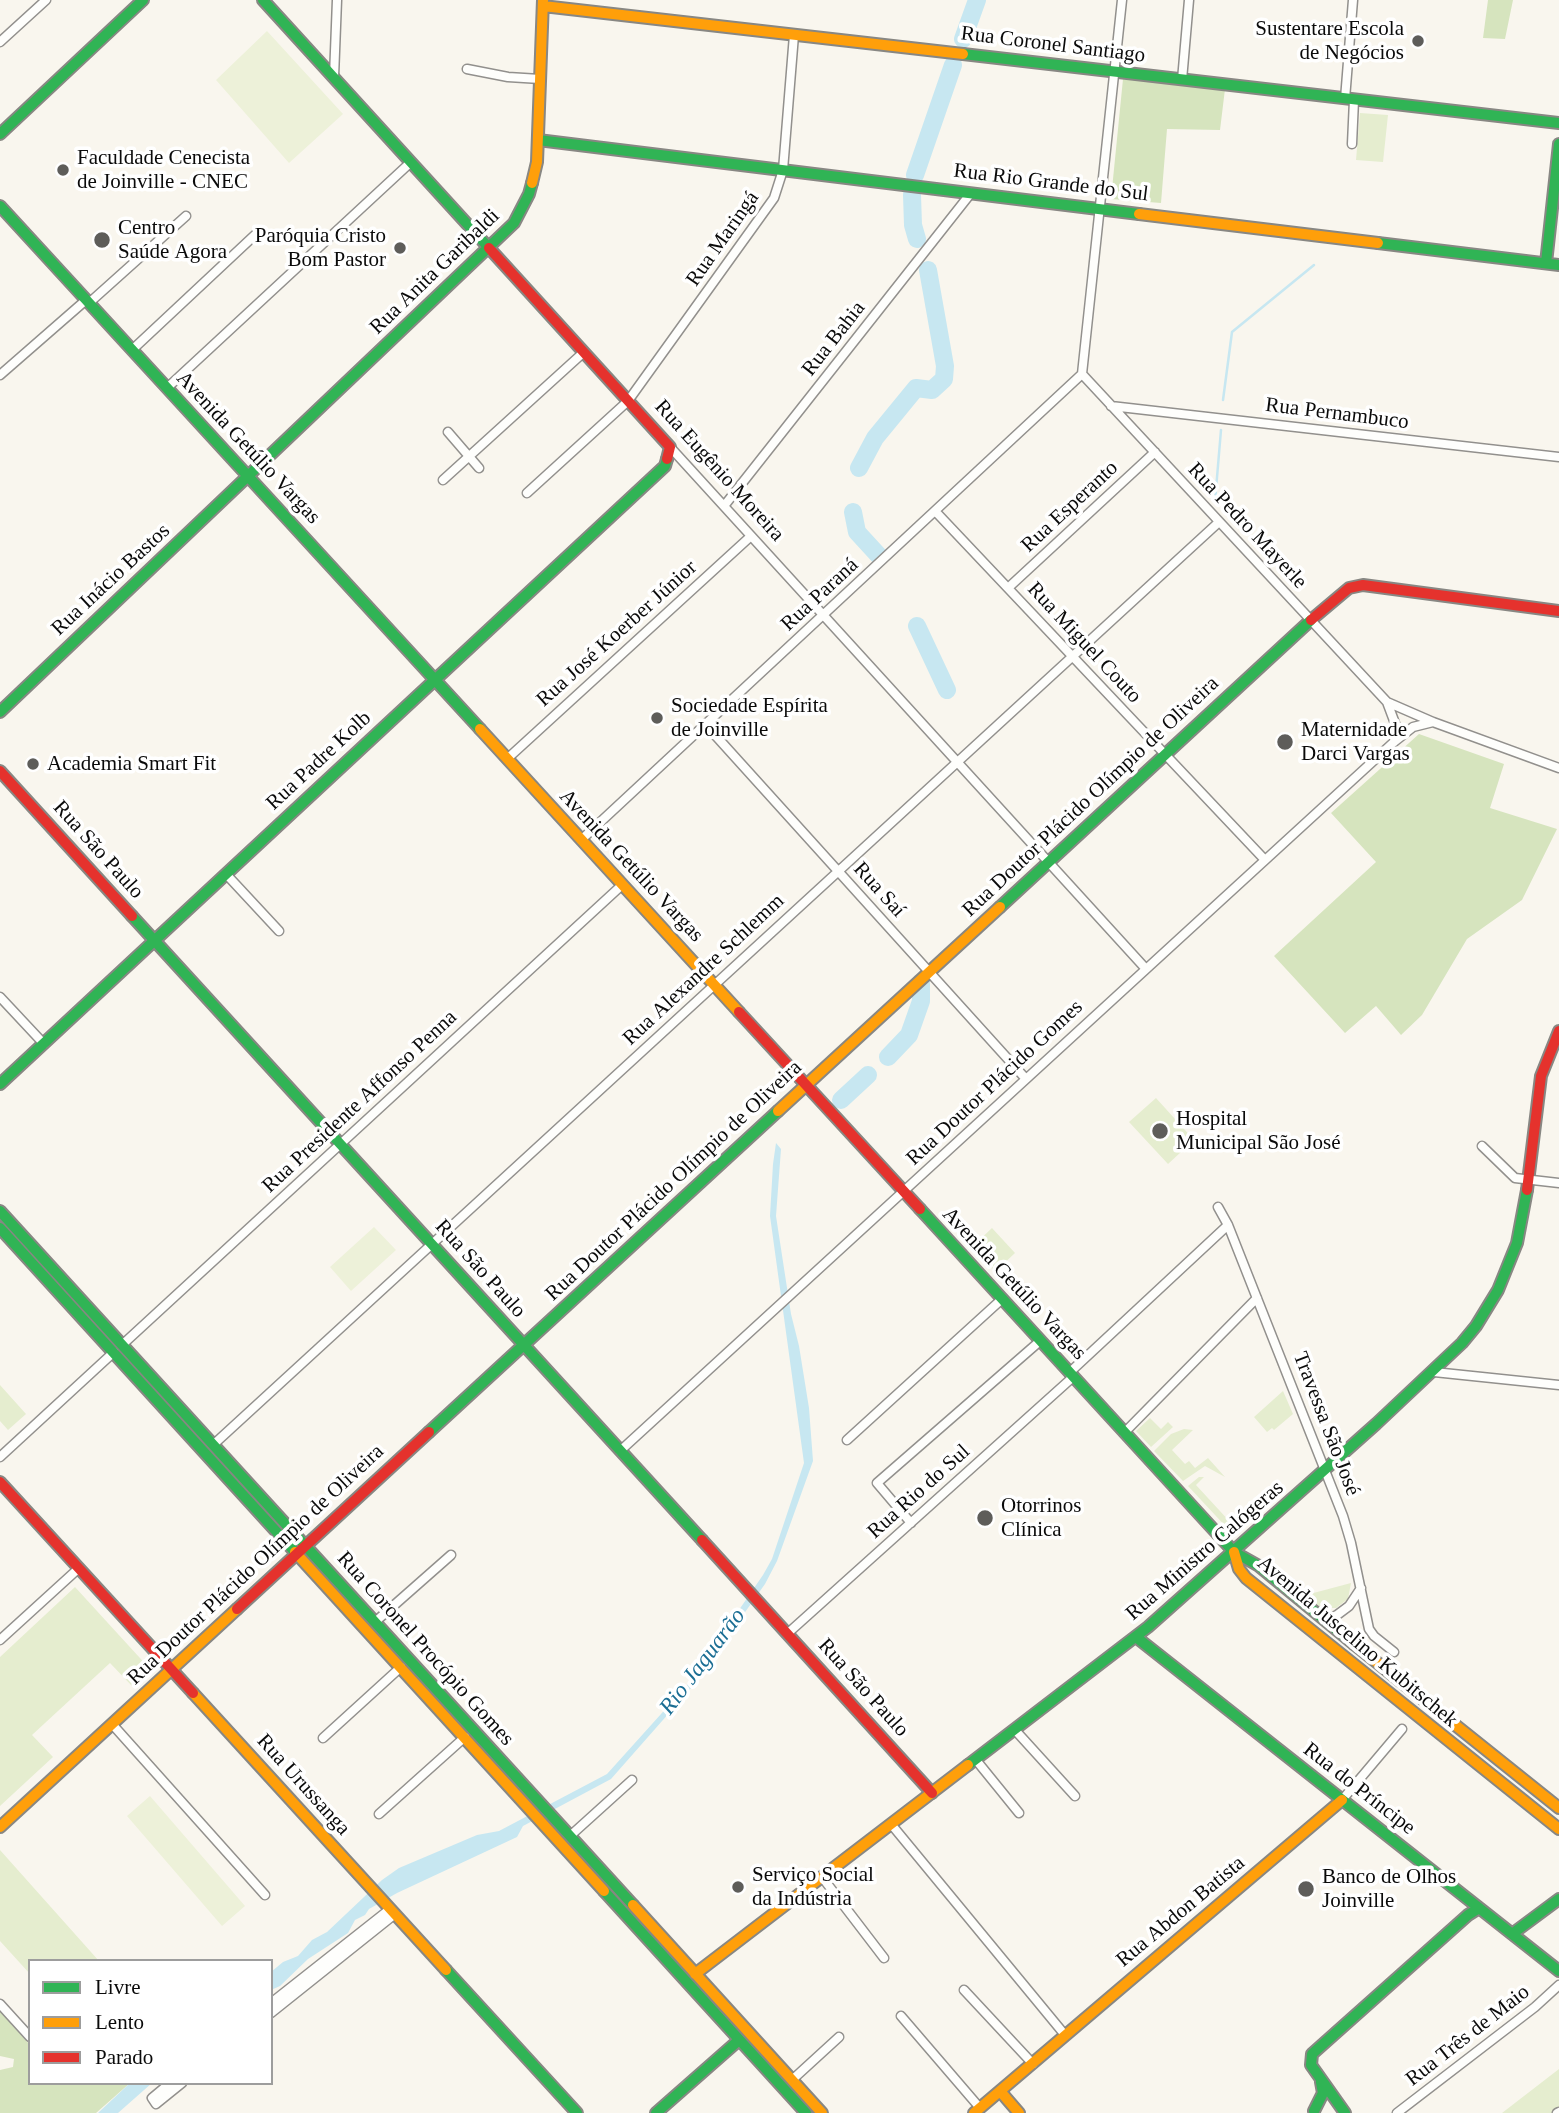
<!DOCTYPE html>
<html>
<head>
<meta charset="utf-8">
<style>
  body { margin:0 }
  #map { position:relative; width:1559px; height:2113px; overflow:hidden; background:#f9f6ee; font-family:"Times New Roman",serif }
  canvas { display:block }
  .legend { position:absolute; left:28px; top:1959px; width:245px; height:126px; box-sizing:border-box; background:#fff; border:2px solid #9d9d9d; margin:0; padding:9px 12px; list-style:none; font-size:21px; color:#0a0a0a }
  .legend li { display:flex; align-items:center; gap:14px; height:35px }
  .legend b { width:35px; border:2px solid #9d9d9d }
</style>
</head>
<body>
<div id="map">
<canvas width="1559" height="2113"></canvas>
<ul class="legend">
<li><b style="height:9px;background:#30b455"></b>Livre</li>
<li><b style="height:9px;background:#ff9f0a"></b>Lento</li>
<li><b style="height:9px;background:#e5322d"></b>Parado</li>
</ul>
</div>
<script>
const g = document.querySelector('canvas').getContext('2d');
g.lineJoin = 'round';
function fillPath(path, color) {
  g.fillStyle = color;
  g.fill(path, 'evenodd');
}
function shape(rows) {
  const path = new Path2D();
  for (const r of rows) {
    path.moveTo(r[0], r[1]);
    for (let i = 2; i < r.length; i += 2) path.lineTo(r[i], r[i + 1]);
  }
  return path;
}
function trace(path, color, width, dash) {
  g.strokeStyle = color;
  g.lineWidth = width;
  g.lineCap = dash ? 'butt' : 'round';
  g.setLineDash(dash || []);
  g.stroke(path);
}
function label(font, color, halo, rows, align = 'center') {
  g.font = font + ' "Times New Roman",serif';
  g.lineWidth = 7;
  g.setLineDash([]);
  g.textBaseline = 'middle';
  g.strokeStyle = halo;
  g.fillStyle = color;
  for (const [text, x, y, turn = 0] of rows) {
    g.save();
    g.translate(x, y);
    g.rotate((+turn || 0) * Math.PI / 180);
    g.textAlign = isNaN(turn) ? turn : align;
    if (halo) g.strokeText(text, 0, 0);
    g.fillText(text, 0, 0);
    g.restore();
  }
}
const green = shape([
  [1360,113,1388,115,1383,162,1356,160],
  [1156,1098,1194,1140,1168,1164,1129,1122],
  [992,1228,1015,1253,995,1272,972,1247],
  [0,1385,26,1414,8,1430,0,1421],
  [1283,1391,1293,1414,1274,1430,1272,1428,1267,1432,1254,1417],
  [1150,1418,1161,1429,1168,1422,1173,1427,1151,1447,1136,1431],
  [1184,1429,1193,1430,1172,1450,1185,1464,1189,1461,1195,1468,1208,1458,1225,1477,1205,1466,1183,1481,1154,1451,1171,1434],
  [1199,1477,1204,1477,1196,1485,1231,1523,1235,1524,1249,1511,1253,1515,1235,1531,1229,1530,1188,1486],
  [1351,1583,1348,1599,1336,1608,1321,1608,1306,1595],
  [75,1587,150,1669,132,1686,110,1663,32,1735,53,1757,0,1806,0,1657],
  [0,1850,99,1961,30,1961,30,1974,0,1941],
  [1559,2069,1559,2107,1552,2113,1502,2113]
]);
const forest = shape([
  [1488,0,1513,0,1505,39,1483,38],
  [1123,79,1225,89,1220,130,1167,129,1161,203,1111,199],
  [1419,734,1504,764,1490,808,1557,829,1522,900,1467,939,1422,1015,1401,1035,1376,1006,1345,1033,1274,956,1376,862,1331,813],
  [0,2011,30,2045,30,2083,130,2083,96,2113,0,2113,0,2070,13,2067,14,2059,0,2056]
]);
const pitch = shape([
  [267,31,343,114,289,163,216,80],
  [374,1227,396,1250,351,1291,330,1267],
  [150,1796,245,1906,222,1926,127,1816]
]);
const water = shape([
  [776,1143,781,1149,776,1216,791,1314,799,1346,809,1408,813,1461,777,1561,765,1584,692,1687,611,1779,523,1826,517,1837,397,1893,369,1909,365,1915,355,1920,348,1933,308,1959,280,1986,271,1990,271,1972,283,1962,298,1956,312,1940,327,1932,382,1880,399,1868,477,1835,499,1831,607,1774,688,1684,763,1575,772,1559,804,1463,770,1216,773,1164],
  [130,2083,152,2083,118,2113,98,2113]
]);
const stream = shape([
  [1223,400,1232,332,1314,265],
  [1215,501,1221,430]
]);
const river = shape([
  [963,39,977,0],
  [915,175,953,65],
  [912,195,913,225,917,239],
  [859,468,875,438,916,388,932,390,944,379,945,366,928,270],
  [853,512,857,532,879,556],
  [917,626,947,690],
  [888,1057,909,1035,921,1001,921,982],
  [841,1100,868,1075]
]);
const street = shape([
  [0,42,46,0],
  [467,69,508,77,540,79],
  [334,77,337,0],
  [1182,80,1189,0],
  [1345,99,1353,0],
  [1352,144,1354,100],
  [89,303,186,216],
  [132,350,257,233],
  [1082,374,1387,702,1396,726,1394,742],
  [1082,374,1122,0],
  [0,375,86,300],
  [167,388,411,162],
  [1111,406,1559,457],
  [448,432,479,468],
  [670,447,1146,969],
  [443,480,584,352],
  [527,493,628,401,774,198,783,170,794,35],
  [724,506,971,193],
  [935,511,1265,860],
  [1008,588,1155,452],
  [1387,702,1433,722,1559,768],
  [706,725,1026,1079],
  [507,759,751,536],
  [581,840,1082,374],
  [226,874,279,931],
  [0,997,44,1044],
  [1482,1146,1515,1178,1559,1183],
  [1218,1207,1228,1225,1343,1516,1351,1543,1369,1629,1374,1636,1394,1652],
  [122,1345,622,885],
  [1434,1372,1559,1385],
  [1069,1373,1228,1225],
  [1124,1433,1257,1298],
  [847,1440,1002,1299],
  [213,1445,1219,522],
  [620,1451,1394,742,1413,727,1433,722],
  [0,1457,114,1352],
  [911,1523,877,1483,1040,1341],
  [1325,1620,1337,1615,1349,1606,1361,1588],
  [375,1622,451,1555],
  [787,1634,1073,1377],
  [0,1640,79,1568],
  [112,1724,265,1895],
  [1015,1730,1075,1796],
  [323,1738,401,1667],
  [976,1760,1019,1813],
  [1342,1800,1402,1729],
  [379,1814,465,1737],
  [891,1824,1065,2035],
  [570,1836,632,1780],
  [822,1877,884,1958],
  [964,1990,1033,2064],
  [271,2003,390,1909],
  [0,2004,30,2037],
  [271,2013,395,1914],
  [901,2016,980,2108],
  [792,2080,839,2037],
  [170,2083,152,2098,156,2104,182,2083],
  [1397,2113,1535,2007,1559,1985],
  [1557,2113,1559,2112]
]);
const fast = shape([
  [263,0,489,248],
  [963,54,1559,123],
  [0,134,143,0],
  [538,140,1139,214],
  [0,206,480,729],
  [1378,243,1559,265],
  [1546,263,1559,144],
  [0,712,514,223,529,194,532,183],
  [1000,907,1311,620],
  [132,916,702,1540],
  [0,1084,665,466,667,459],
  [920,1209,1234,1552,1259,1566,1354,1644],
  [0,1211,633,1905],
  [0,1228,295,1552],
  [429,1432,778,1111],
  [1136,1637,1559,1971],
  [968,1765,1148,1627,1376,1424,1462,1343,1476,1326,1498,1290,1517,1243,1527,1190],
  [604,1891,806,2113],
  [1512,1934,1559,1899],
  [446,1970,577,2113],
  [1314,2111,1323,2093,1321,2082],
  [656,2113,739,2040],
  [1345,2113,1311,2065,1312,2054,1468,1915,1479,1908]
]);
const slow = shape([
  [543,6,963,54],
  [532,183,537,162,543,0],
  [1139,214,1378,243],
  [480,729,739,1012],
  [778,1111,1000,907],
  [295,1552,604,1891],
  [1234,1552,1239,1569,1246,1578,1559,1829],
  [1354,1644,1559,1808],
  [193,1693,446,1970],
  [0,1827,237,1609],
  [633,1905,822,2113],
  [695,1974,968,1765],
  [1000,2091,1019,2113],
  [974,2113,1342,1800]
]);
const jam = shape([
  [489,248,670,447,667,459],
  [1311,620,1349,588,1363,585,1559,611],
  [0,771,132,916],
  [739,1012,920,1209],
  [1527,1190,1541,1076,1559,1031],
  [0,1482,193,1693],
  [702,1540,932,1793],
  [237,1609,429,1432]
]);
const markers = [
  [1418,41,7,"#5e5d5a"],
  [63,170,7,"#5e5d5a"],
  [102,240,9,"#5e5d5a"],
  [400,248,7,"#5e5d5a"],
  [657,718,7,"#5e5d5a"],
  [1285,742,9,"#5e5d5a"],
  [33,764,7,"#5e5d5a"],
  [1160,1131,9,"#5e5d5a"],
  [985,1518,9,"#5e5d5a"],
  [738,1887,7,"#5e5d5a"],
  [1306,1889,9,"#5e5d5a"]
];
const poiNames = [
  ["Sustentare Escola",1404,29,"right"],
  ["de Negócios",1404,53,"right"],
  ["Faculdade Cenecista",77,158],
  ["de Joinville - CNEC",77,182],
  ["Centro",118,228],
  ["Saúde Agora",118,252],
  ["Paróquia Cristo",386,236,"right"],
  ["Bom Pastor",386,260,"right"],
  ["Sociedade Espírita",671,706],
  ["de Joinville",671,730],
  ["Maternidade",1301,730],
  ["Darci Vargas",1301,754],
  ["Academia Smart Fit",47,764],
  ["Hospital",1176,1119],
  ["Municipal São José",1176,1143],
  ["Otorrinos",1001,1506],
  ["Clínica",1001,1530],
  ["Serviço Social",752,1875],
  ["da Indústria",752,1899],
  ["Banco de Olhos",1322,1877],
  ["Joinville",1322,1901]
];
const streetNames = [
  ["Rua Coronel Santiago",1053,45,7],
  ["Rua Rio Grande do Sul",1051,183,7],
  ["Rua Maringá",723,239,-55],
  ["Rua Anita Garibaldi",435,272,-44],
  ["Rua Bahia",834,339,-52],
  ["Rua Pernambuco",1337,414,7],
  ["Avenida Getúlio Vargas",248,448,47],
  ["Rua Eugênio Moreira",719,471,48],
  ["Rua Esperanto",1070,507,-43],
  ["Rua Pedro Mayerle",1247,526,47],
  ["Rua Inácio Bastos",111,580,-43],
  ["Rua Paraná",820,595,-43],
  ["Rua José Koerber Júnior",617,634,-42],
  ["Rua Miguel Couto",1084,643,47],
  ["Rua Padre Kolb",319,761,-43],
  ["Rua Doutor Plácido Olímpio de Oliveira",1091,797,-43],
  ["Rua São Paulo",98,850,48],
  ["Avenida Getúlio Vargas",631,866,47],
  ["Rua Saí",879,890,48],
  ["Rua Alexandre Schlemm",704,970,-43],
  ["Rua Doutor Plácido Gomes",995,1083,-43],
  ["Rua Presidente Affonso Penna",360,1102,-43],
  ["Rua Doutor Plácido Olímpio de Oliveira",674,1181,-43],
  ["Rua São Paulo",480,1269,48],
  ["Avenida Getúlio Vargas",1014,1284,47],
  ["Travessa São José",1326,1424,69],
  ["Rua Rio do Sul",919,1492,-42],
  ["Rua Ministro Calógeras",1205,1551,-41],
  ["Rua Doutor Plácido Olímpio de Oliveira",256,1565,-43],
  ["Avenida Juscelino Kubitschek",1357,1642,40],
  ["Rua Coronel Procópio Gomes",425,1649,48],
  ["Rua São Paulo",863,1688,48],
  ["Rua Urussanga",303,1785,48],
  ["Rua do Príncipe",1359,1789,38],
  ["Rua Abdon Batista",1181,1912,-40],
  ["Rua Três de Maio",1468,2036,-38]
];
const waterNames = [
  ["Rio Jaguarão",703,1662,-53]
];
fillPath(green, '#e5edcf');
fillPath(forest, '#d6e4be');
fillPath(pitch, '#edf1d9');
fillPath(water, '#c7e7f1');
trace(stream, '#c7e7f1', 2.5);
trace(river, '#c7e7f1', 18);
trace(street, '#92908d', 11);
trace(fast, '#888783', 14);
trace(slow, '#888783', 14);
trace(jam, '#888783', 14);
trace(street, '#fefefc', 8);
trace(fast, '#30b455', 10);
trace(slow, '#ff9f0a', 10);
trace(jam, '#e5322d', 10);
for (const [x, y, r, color] of markers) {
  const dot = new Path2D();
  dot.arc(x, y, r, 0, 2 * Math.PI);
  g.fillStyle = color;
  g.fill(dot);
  trace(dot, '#fff', 2.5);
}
label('21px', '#0a0a0a', '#fff', poiNames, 'left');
label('21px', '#0a0a0a', '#fff', streetNames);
label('italic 23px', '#1b6e94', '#fff', waterNames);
</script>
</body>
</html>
